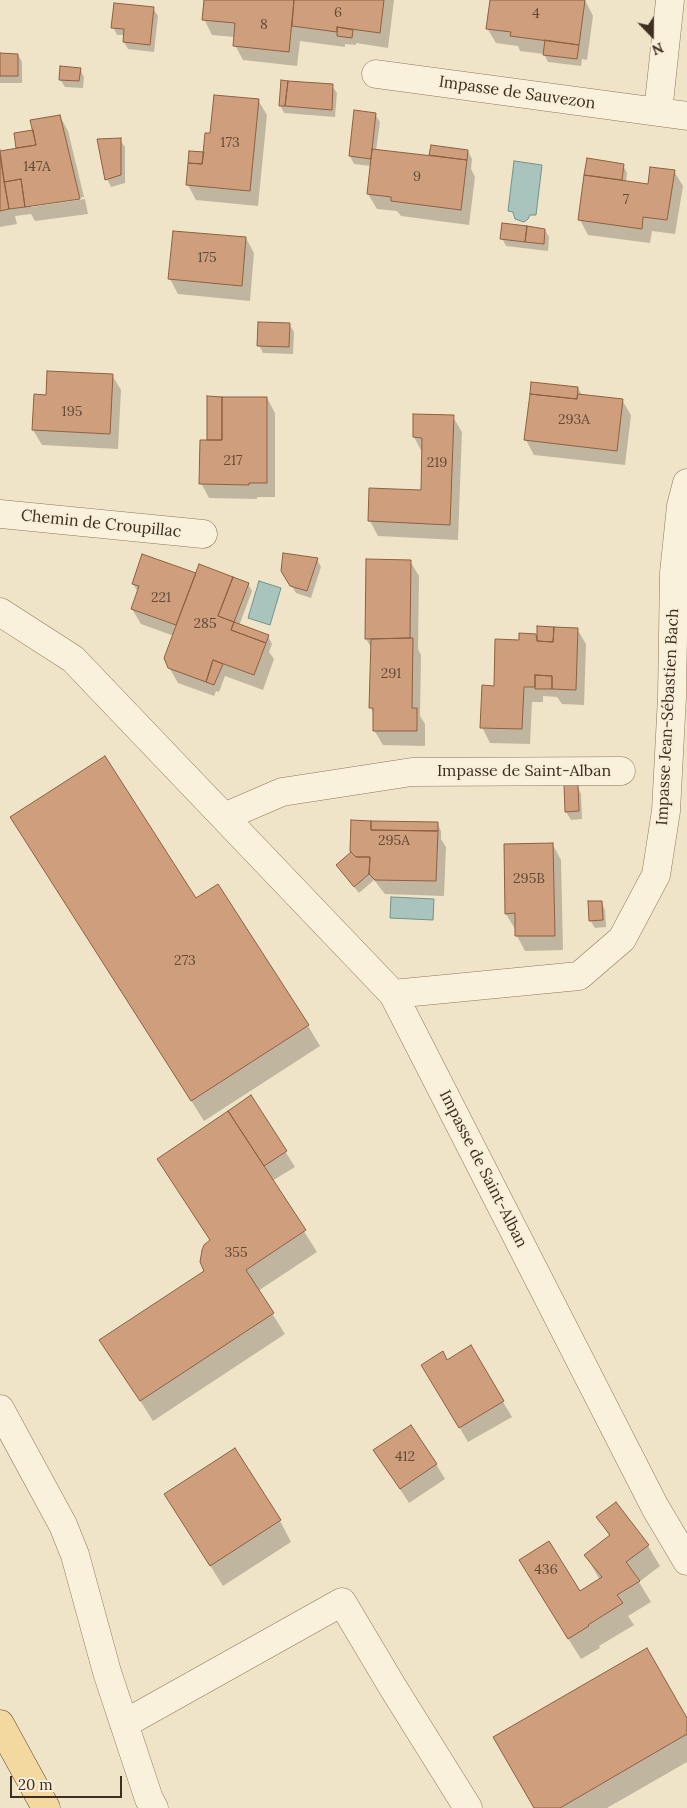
<!DOCTYPE html>
<html>
<head>
<meta charset="utf-8">
<style>
  body { margin:0 }
  #map { position:relative; width:687px; height:1808px; overflow:hidden; background:#f0e4c8; font-family:Lora,serif }
  canvas { display:block }
  .north { position:absolute; left:627px; top:10px; width:50px; height:50px; -webkit-text-stroke:4px #f7eed8; paint-order:stroke; rotate:158deg; font-size:14px; font-weight:700; line-height:20px; text-align:center; color:#3d2e20 }
  .north::after { content:''; display:block; margin:auto; width:18px; height:22px; background:#3d2e20; clip-path:polygon(50% 0,100% 100%,50% 72%,0 100%) }
  .scale { position:absolute; left:10px; top:1776px; width:112px; height:22px; box-sizing:border-box; border:2px solid #3d2e20; border-top:0; padding-left:6px; font-size:15px; line-height:18px; white-space:nowrap; color:#3d2e20; -webkit-text-stroke:4px #f7eed8; paint-order:stroke }
</style>
</head>
<body>
<div id="map">
<canvas width="687" height="1808"></canvas>
<div class="north">N</div>
<div class="scale">20 m</div>
</div>
<script>
const g = document.querySelector('canvas').getContext('2d');
g.lineJoin = 'round';
function fillPath(path, color) {
  g.fillStyle = color;
  g.fill(path, 'evenodd');
}
function shape(rows) {
  const path = new Path2D();
  for (const r of rows) {
    path.moveTo(r[0], r[1]);
    for (let i = 2; i < r.length; i += 2) path.lineTo(r[i], r[i + 1]);
  }
  return path;
}
function trace(path, color, width, dash) {
  g.strokeStyle = color;
  g.lineWidth = width;
  g.lineCap = dash ? 'butt' : 'round';
  g.setLineDash(dash || []);
  g.stroke(path);
}
function label(font, color, halo, rows, align = 'center') {
  g.font = font + ' Lora,serif';
  g.lineWidth = 4;
  g.setLineDash([]);
  g.textBaseline = 'middle';
  g.strokeStyle = halo;
  g.fillStyle = color;
  for (const [text, x, y, turn = 0] of rows) {
    g.save();
    g.translate(x, y);
    g.rotate((+turn || 0) * Math.PI / 180);
    g.textAlign = isNaN(turn) ? turn : align;
    if (halo) g.strokeText(text, 0, 0);
    g.fillText(text, 0, 0);
    g.restore();
  }
}
const water = shape([
  [514,161,542,165,536,215,530,215,528,219,524,222,515,219,513,212,508,211,514,161],
  [259,581,281,588,270,625,248,618,259,581],
  [391,897,434,899,433,920,390,918,391,897]
]);
const shadow = shape([
  [206,0,394,0,388,48,356,43,356,45,345,44,345,47,300,41,297,66,243,60,235,45,235,37,212,35,204,19],
  [491,0,585,0,593,16,587,60,582,59,581,66,548,62,544,54,520,51,518,46,496,43,487,28],
  [153,8,158,16,154,52,128,49,124,42,124,35,117,35,113,27],
  [0,54,18,55,22,62,22,83,0,83],
  [80,69,84,77,83,88,65,87,60,79],
  [332,86,337,93,335,117,284,113,280,105],
  [258,100,267,115,258,206,196,200,188,185,191,152,203,153,212,135],
  [375,114,380,122,376,151,432,157,431,155,468,151,472,159,471,169,475,177,469,225,401,216,397,211,377,209,368,194,371,166,354,164,350,156],
  [60,116,68,131,84,197,31,205,31,207,85,199,88,214,35,221,31,214,15,216,17,224,0,227,0,148,2,152,18,149,15,134,34,131],
  [120,140,125,147,125,183,111,187,107,179],
  [588,160,623,165,627,173,626,182,649,185,674,171,683,186,675,234,652,231,650,243,588,235,580,220],
  [545,230,549,237,548,251,506,246,502,238],
  [246,238,254,253,250,301,178,294,170,279],
  [289,324,294,332,293,354,263,353,259,345],
  [112,375,121,390,118,449,42,445,33,430,47,396],
  [578,388,582,395,622,400,631,415,625,465,534,455,526,440],
  [267,398,275,413,275,497,257,497,257,499,209,498,201,483,209,441],
  [453,417,462,432,458,540,378,536,370,521,371,489,422,491,422,452,414,437],
  [317,559,321,567,311,598,296,593,287,579],
  [410,561,419,576,418,649,421,655,420,716,425,724,425,746,383,745,374,730,374,714,371,708,372,649,366,639],
  [196,575,248,584,252,591,239,626,268,636,272,644,269,652,274,659,263,690,225,676,219,692,216,691,214,696,178,683,169,667,174,636,141,624,132,609,138,592,133,584],
  [577,629,586,644,584,705,562,704,557,697,543,696,543,702,532,702,530,744,490,743,482,727,495,687,520,641,536,635,538,638],
  [565,786,577,786,581,794,582,819,571,820,566,812],
  [11,817,196,900,308,1026,320,1046,204,1121],
  [437,823,441,831,441,839,446,847,444,896,385,894,374,880,359,893,337,865,353,853],
  [553,845,561,860,563,950,525,951,517,936,517,929,515,929,506,914],
  [601,902,605,910,606,927,595,928,590,920],
  [251,1097,295,1167,272,1181,317,1252,258,1291,285,1334,153,1421,101,1340,206,1272,211,1241,159,1159],
  [470,1347,512,1417,468,1442,423,1365,447,1361],
  [375,1451,436,1464,445,1479,409,1503],
  [165,1494,280,1521,291,1542,223,1586],
  [598,1517,648,1546,660,1566,639,1582,651,1602,628,1616,634,1625,599,1646,600,1648,581,1659,532,1581,580,1592,600,1580,586,1556,610,1537],
  [687,1721,687,1762,607,1808,535,1808]
]);
const building = shape([
  [204,0,294,0,289,52,233,46,235,23,202,20,204,0],
  [294,0,384,0,380,33,337,27,337,32,292,26,294,0],
  [490,0,585,0,579,45,510,36,511,32,486,29,490,0],
  [114,3,154,7,150,45,123,42,124,29,111,28,114,3],
  [337,27,353,30,352,38,337,36,337,27],
  [545,40,579,45,577,59,543,55,545,40],
  [0,53,18,54,18,76,0,76,0,53],
  [60,66,81,68,79,81,59,80,60,66],
  [281,80,288,81,285,106,279,106,281,80],
  [288,81,333,84,332,110,285,106,288,81],
  [214,95,259,99,250,191,186,185,188,163,202,164,205,133,210,133,214,95],
  [354,110,376,113,371,159,349,156,354,110],
  [60,115,80,199,25,207,21,179,4,182,0,151,36,145,30,120,60,115],
  [33,130,36,145,16,148,14,133,33,130],
  [121,138,121,175,105,180,97,139,121,138],
  [431,145,468,150,467,160,429,155,431,145],
  [372,149,467,160,461,210,391,201,391,197,367,194,372,149],
  [189,151,204,152,202,164,188,163,189,151],
  [0,155,9,209,0,211,0,155],
  [587,158,624,164,622,180,584,175,587,158],
  [650,167,675,170,667,220,643,217,642,229,578,220,584,175,648,184,650,167],
  [21,179,25,207,9,209,4,182,21,179],
  [502,223,527,226,525,242,500,239,502,223],
  [527,226,545,229,544,244,525,242,527,226],
  [173,231,246,237,242,286,168,279,173,231],
  [258,322,290,323,289,347,257,346,258,322],
  [47,371,113,374,110,434,32,430,34,394,46,395,47,371],
  [531,382,578,387,577,399,530,394,531,382],
  [530,394,577,399,578,394,623,399,617,451,524,440,530,394],
  [207,396,222,397,222,440,207,440,207,396],
  [222,397,267,397,267,483,249,483,249,485,199,484,200,440,222,440,222,397],
  [413,414,454,415,450,525,368,521,369,488,421,490,422,438,413,437,413,414],
  [283,553,318,558,307,591,290,586,281,571,283,553],
  [142,554,196,573,176,625,131,609,139,586,132,584,142,554],
  [366,559,411,560,410,638,365,639,366,559],
  [199,564,233,577,218,616,234,622,231,630,266,643,254,675,213,660,206,682,168,668,164,658,199,564],
  [233,577,249,583,234,622,218,616,233,577],
  [234,622,269,635,266,643,231,630,234,622],
  [537,626,554,627,553,642,537,641,537,626],
  [554,627,578,628,576,690,552,689,552,676,535,675,535,687,524,687,522,729,480,728,482,685,494,686,495,639,519,640,519,633,536,634,537,641,553,642,554,627],
  [410,638,413,638,412,708,417,708,417,731,373,731,373,708,369,708,371,639,410,638],
  [213,660,223,664,214,685,206,682,213,660],
  [535,675,552,676,552,689,535,689,535,675],
  [105,756,196,898,218,884,309,1025,191,1101,10,817,105,756],
  [564,785,578,785,579,811,565,812,564,785],
  [351,820,371,821,371,830,438,831,436,881,375,880,369,874,370,857,356,857,350,851,351,820],
  [371,821,438,822,438,831,371,830,371,821],
  [553,843,555,936,515,936,515,913,505,914,504,844,553,843],
  [351,852,356,857,370,857,369,874,354,887,336,865,351,852],
  [588,901,602,901,603,920,589,921,588,901],
  [251,1095,287,1151,264,1166,228,1111,251,1095],
  [228,1111,306,1230,246,1270,274,1313,140,1401,99,1340,204,1271,200,1262,202,1250,204,1245,210,1240,157,1159,228,1111],
  [471,1345,504,1401,459,1428,421,1365,443,1351,447,1360,471,1345],
  [411,1425,437,1464,400,1489,373,1450,411,1425],
  [235,1448,281,1520,210,1566,164,1494,235,1448],
  [616,1502,649,1545,626,1562,640,1581,617,1595,623,1603,588,1625,589,1626,568,1639,519,1560,549,1541,580,1591,602,1577,584,1555,610,1535,596,1517,616,1502],
  [647,1648,687,1718,687,1734,560,1808,534,1808,493,1737,647,1648]
]);
const minor = shape([
  [376,74,687,116],
  [658,112,670,0],
  [0,514,203,534],
  [0,612,73,659,393,994,655,1507,687,1561],
  [224,817,282,792,412,772,621,771],
  [393,994,579,976,622,939,656,875,666,811,672,697,674,573,681,506,687,483],
  [0,1409,63,1525,75,1555,107,1672,149,1799,154,1808],
  [124,1724,342,1602,392,1686,468,1808]
]);
const major = shape([
  [0,1724,46,1808]
]);
const numberNames = [
  ["6",338,13],
  ["4",536,14],
  ["8",264,25],
  ["173",230,143],
  ["147A",37,167],
  ["9",417,177],
  ["7",626,200],
  ["175",207,258],
  ["195",72,412],
  ["293A",574,420],
  ["217",233,461],
  ["219",437,463],
  ["221",161,598],
  ["285",205,624],
  ["291",391,674],
  ["295A",394,841],
  ["295B",529,879],
  ["273",185,961],
  ["355",236,1253],
  ["412",405,1457],
  ["436",546,1570]
];
const streetNames = [
  ["Impasse de Sauvezon",517,93,8],
  ["Chemin de Croupillac",101,524,6],
  ["Impasse Jean-Sébastien Bach",668,717,-87],
  ["Impasse de Saint-Alban",524,771],
  ["Impasse de Saint-Alban",483,1169,63]
];
fillPath(water, '#a9c4bc');
trace(water, '#6f938a', 1);
fillPath(shadow, '#0003');
fillPath(building, '#cf9f7d');
trace(building, '#8d5f41', 1);
trace(minor, '#8d765c', 29);
trace(major, '#5b4430', 29);
trace(minor, '#faf1dc', 28);
trace(major, '#f3d9a0', 28);
label('14px', '#624a37', null, numberNames);
label('16px', '#3d2e20', '#f7eed8', streetNames);
</script>
</body>
</html>
